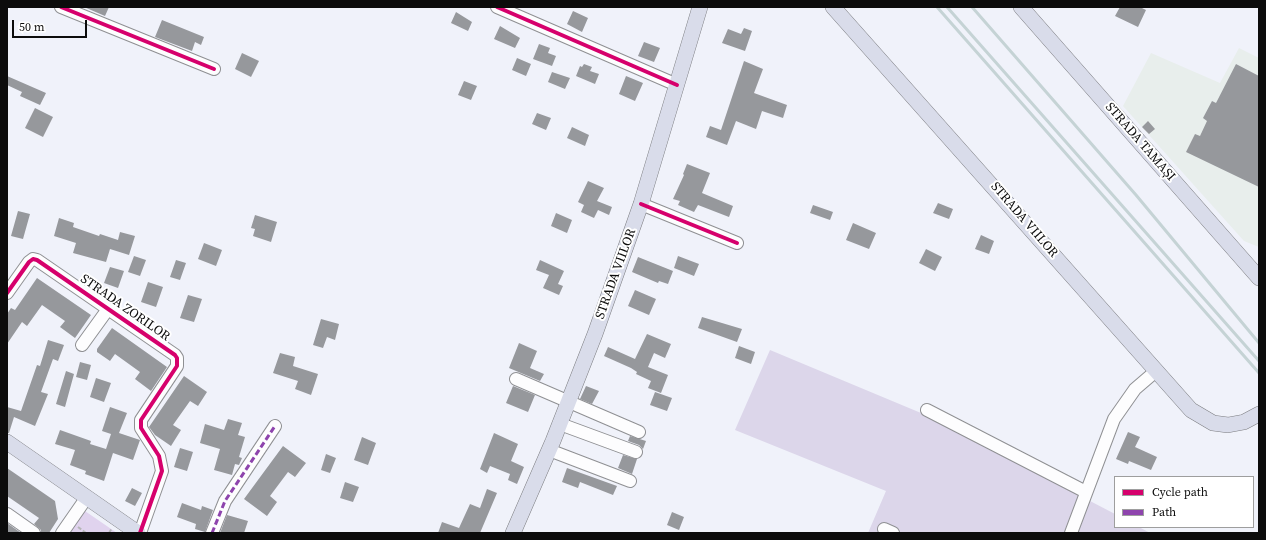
<!DOCTYPE html>
<html>
<head>
<meta charset="utf-8">
<style>
  body { margin:0 }
  #map { position:relative; width:1266px; height:540px; overflow:hidden; background:#f0f2fa; font-family:"Source Serif 4",serif }
  canvas { display:block }
  .frame { position:absolute; inset:0; border:8px solid #0c0c0c; pointer-events:none }
  .legend { position:absolute; left:1114px; top:476px; width:140px; height:52px; box-sizing:border-box; background:#fff; border:1px solid #9e9e9e; margin:0; padding:5px 7px; list-style:none; font-size:12px; color:#0c0c0c }
  .legend li { display:flex; align-items:center; gap:8px; height:20px }
  .legend b { width:20px; border:1px solid #9e9e9e }
  .scale { position:absolute; left:12px; top:20px; width:75px; height:18px; box-sizing:border-box; border:2px solid #0c0c0c; border-top:0; padding-left:5px; font-size:12px; line-height:14px; white-space:nowrap; color:#0c0c0c; -webkit-text-stroke:3px #fff; paint-order:stroke }
</style>
</head>
<body>
<div id="map">
<canvas width="1266" height="540"></canvas>
<div class="frame"></div>
<ul class="legend">
<li><b style="height:5px;background:#d6006c"></b>Cycle path</li>
<li><b style="height:5px;background:#8e44ad"></b>Path</li>
</ul>
<div class="scale">50 m</div>
</div>
<script>
const g = document.querySelector('canvas').getContext('2d');
g.lineJoin = 'round';
function fillPath(path, color) {
  g.fillStyle = color;
  g.fill(path, 'evenodd');
}
function shape(rows) {
  const path = new Path2D();
  for (const r of rows) {
    path.moveTo(r[0], r[1]);
    for (let i = 2; i < r.length; i += 2) path.lineTo(r[i], r[i + 1]);
  }
  return path;
}
function trace(path, color, width, dash) {
  g.strokeStyle = color;
  g.lineWidth = width;
  g.lineCap = dash ? 'butt' : 'round';
  g.setLineDash(dash || []);
  g.stroke(path);
}
function label(font, color, halo, rows, align = 'center') {
  g.font = font + ' "Source Serif 4",serif';
  g.lineWidth = 4;
  g.setLineDash([]);
  g.textBaseline = 'middle';
  g.strokeStyle = halo;
  g.fillStyle = color;
  for (const [text, x, y, turn = 0] of rows) {
    g.save();
    g.translate(x, y);
    g.rotate((+turn || 0) * Math.PI / 180);
    g.textAlign = isNaN(turn) ? turn : align;
    if (halo) g.strokeText(text, 0, 0);
    g.fillText(text, 0, 0);
    g.restore();
  }
}
const industrial = shape([
  [1239,48,1259,58,1259,247,1244,241,1123,106,1151,53,1220,83]
]);
const green = shape([
  [82,509,117,533,66,533]
]);
const cemetery = shape([
  [770,350,921,413,1115,514,1115,527,1139,527,1150,533,868,533,886,491,735,430]
]);
const building = shape([
  [84,7,109,7,105,16],
  [1120,7,1140,7,1146,10,1138,27,1115,16],
  [573,11,588,18,582,32,567,24],
  [456,12,472,22,468,31,451,23],
  [162,20,204,37,201,45,195,42,192,51,155,37],
  [500,26,520,38,515,48,494,39],
  [744,28,752,31,745,51,722,43,728,29,741,34],
  [644,42,660,48,654,62,638,56],
  [539,44,550,48,548,53,556,56,552,66,533,59],
  [242,53,259,61,251,77,235,69],
  [517,58,531,64,526,76,512,70],
  [744,61,763,69,754,93,787,105,783,118,762,111,756,129,736,121,727,145,706,137,710,126,721,130],
  [584,64,592,67,590,71,599,74,595,84,576,76,580,66,582,67],
  [1236,64,1259,76,1259,187,1186,152,1195,134,1200,136,1207,121,1203,118,1212,101,1216,103],
  [552,72,570,78,565,89,548,82],
  [7,76,46,93,40,105,20,96,22,92,7,85],
  [626,76,643,83,635,101,619,94],
  [464,81,477,86,471,100,458,95],
  [35,108,53,117,43,137,25,128],
  [537,113,551,118,546,130,532,124],
  [1148,121,1155,129,1149,134,1142,127],
  [572,127,589,135,585,146,567,138],
  [687,164,710,173,702,193,733,206,729,217,698,205,694,212,678,205,680,201,673,199,684,175,683,174],
  [588,181,604,188,597,201,612,207,609,215,598,210,594,218,581,212,584,205,578,202],
  [938,203,953,209,949,219,933,213],
  [813,205,833,212,830,220,810,213],
  [18,211,30,214,23,239,11,236],
  [556,213,572,220,567,233,551,226],
  [255,215,277,222,271,242,253,236,255,229,251,228],
  [59,218,74,223,73,227,99,236,100,234,118,240,120,232,135,236,129,255,110,249,106,262,73,253,76,243,54,236],
  [853,223,876,233,869,249,846,240],
  [981,235,994,241,989,254,975,249],
  [204,243,222,250,216,266,198,259],
  [926,249,942,257,935,271,919,263],
  [134,256,146,260,140,276,128,272],
  [678,256,699,264,694,276,674,268],
  [638,257,673,271,668,284,659,281,658,283,632,272],
  [176,260,186,263,180,280,170,277],
  [540,260,564,271,558,284,563,286,559,295,543,288,549,275,536,270],
  [110,267,124,271,118,288,104,283],
  [37,278,91,315,75,338,60,327,65,321,42,305,27,326,22,322,7,344,7,314,11,308,15,310],
  [148,282,163,287,156,307,141,302],
  [635,290,656,299,649,315,628,306],
  [188,295,202,299,194,322,180,318],
  [702,317,742,329,737,342,698,328],
  [321,319,339,324,335,340,327,337,323,348,313,345],
  [112,328,167,367,151,391,135,379,140,372,115,354,110,361,97,352,97,349],
  [647,334,671,344,665,358,654,353,648,367,668,375,661,393,648,388,651,381,636,374,637,372,631,368,604,356,608,347,635,359],
  [48,340,64,345,58,361,53,359,41,392,48,394,35,426,14,417,9,433,7,433,7,407,21,411,37,365,40,366],
  [519,343,537,351,530,368,544,374,540,381,509,368],
  [739,346,755,352,751,364,735,358],
  [280,353,295,357,293,366,318,374,311,395,295,389,298,381,273,373],
  [80,362,91,365,87,380,76,377],
  [66,371,74,374,65,407,56,404],
  [184,376,207,392,198,406,190,401,173,425,181,430,171,446,155,435,149,427],
  [96,378,111,383,104,402,90,397],
  [513,386,535,395,528,412,506,403],
  [586,386,599,391,592,404,580,399],
  [655,392,672,398,667,411,650,405],
  [110,407,127,413,119,433,140,440,133,460,113,453,104,481,85,474,86,471,70,465,75,450,55,444,60,430,91,441,90,444,106,449,111,434,102,431],
  [228,419,242,423,238,435,245,437,239,457,242,458,239,465,235,464,232,475,214,470,220,449,200,443,205,424,224,430],
  [1128,432,1140,437,1135,447,1157,457,1151,470,1129,461,1128,464,1116,459],
  [494,433,518,444,511,461,524,467,517,484,508,480,510,474,490,466,487,473,480,469],
  [630,436,646,441,643,449,639,445,628,441],
  [362,437,376,443,368,465,354,460],
  [283,446,306,463,295,477,288,472,270,496,277,502,267,516,244,499],
  [180,448,193,452,187,471,174,467],
  [326,454,336,458,330,473,321,470],
  [623,455,637,459,632,474,618,468],
  [7,468,55,501,58,519,49,533,41,533,41,530,34,524,39,518,7,496],
  [567,468,617,486,613,495,580,482,578,488,562,482],
  [345,482,359,487,353,502,340,498],
  [132,488,142,493,135,506,125,501],
  [487,489,497,493,480,533,438,533,442,522,459,528,470,504,480,508],
  [182,503,201,510,202,506,213,510,205,532,195,529,196,524,177,517],
  [672,512,684,517,679,530,667,525],
  [227,515,248,521,244,533,220,533],
  [7,523,21,533,7,533]
]);
const path = shape([
  [78,527,86,533],
  [109,533,112,528]
]);
const minor = shape([
  [61,7,214,69],
  [497,7,677,85],
  [641,204,737,243],
  [7,293,29,262,33,259,37,260,175,355,177,358,177,366,141,420,141,428,159,456,162,471,140,533],
  [82,345,108,309],
  [516,379,639,432],
  [927,410,1086,492],
  [560,424,636,452],
  [549,450,630,481],
  [7,514,34,533],
  [884,529,893,533],
  [62,533,87,497],
  [212,533,225,501,275,426],
  [1071,533,1114,419,1135,389,1156,371]
]);
const major = shape([
  [833,7,1191,410,1213,423,1228,425,1244,422,1259,414],
  [1021,7,1259,278],
  [7,442,138,533],
  [513,533,553,441,595,334,641,204,700,7]
]);
const rail = shape([
  [937,7,1259,373],
  [947,7,1259,361],
  [972,7,1136,195,1259,343]
]);
const quiet = shape([
  [212,533,225,501,275,426]
]);
const cycleway = shape([
  [61,7,214,69],
  [497,7,677,85],
  [641,204,737,243],
  [7,293,29,262,33,259,37,260,175,355,177,358,177,366,141,420,141,428,159,456,162,471,140,533]
]);
const streetNames = [
  ["STRADA TAMAȘI",1140,142,49],
  ["STRADA VIILOR",1024,220,49],
  ["STRADA VIILOR",616,274,-70],
  ["STRADA ZORILOR",125,308,35]
];
fillPath(industrial, '#e8eeec');
fillPath(green, '#e0d3ee');
fillPath(cemetery, '#dcd6ea');
fillPath(building, '#96989c');
trace(minor, '#8f9093', 14);
trace(major, '#7c7d80', 16);
trace(path, '#b5b6b7', 2, [4, 2]);
trace(minor, '#fdfdfe', 12);
trace(major, '#d9dcea', 15);
trace(rail, '#c5d3d5', 3);
trace(quiet, '#8e44ad', 3, [6, 3]);
trace(cycleway, '#d6006c', 4);
label('13px', '#0c0c0c', '#fff', streetNames);
</script>
</body>
</html>
